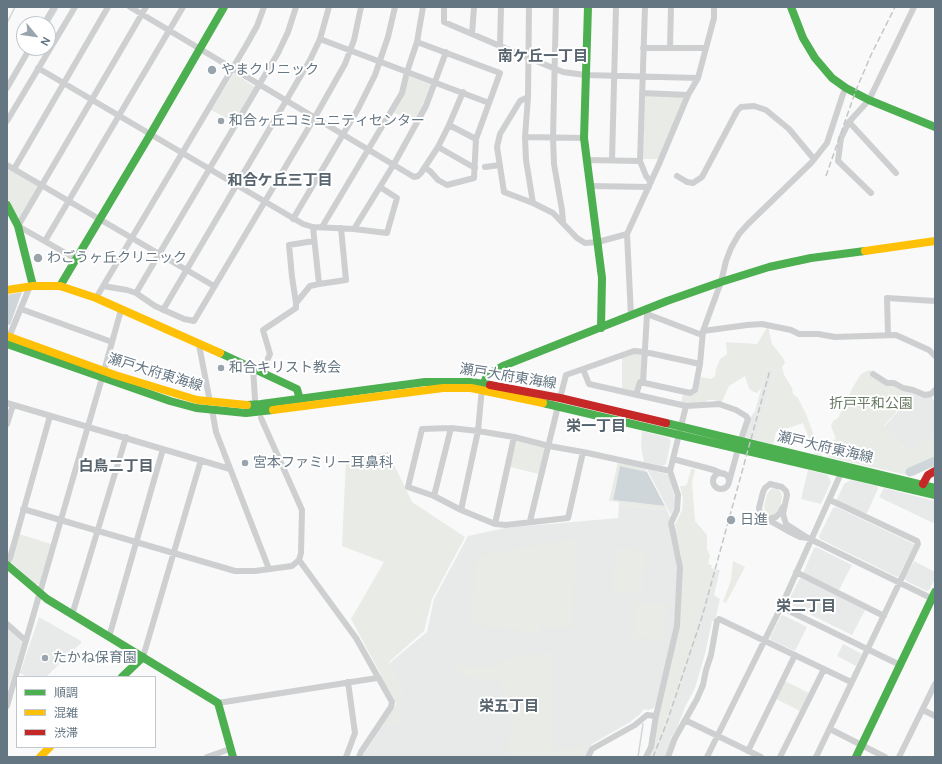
<!DOCTYPE html>
<html>
<head>
<meta charset="utf-8">
<style>
  body { margin:0 }
  #map { position:relative; width:942px; height:764px; overflow:hidden; background:#f9f9f9; font-family:"DM Sans","Noto Sans JP",sans-serif }
  canvas { display:block }
  .frame { position:absolute; inset:0; border:8px solid #657683; pointer-events:none }
  .legend { position:absolute; left:16px; top:676px; width:140px; height:72px; box-sizing:border-box; background:#fff; border:1px solid #c1c8cd; margin:0; padding:5px 7px; list-style:none; font-size:12px; color:#657683 }
  .legend li { display:flex; align-items:center; gap:8px; height:20px }
  .legend b { width:20px; border:1px solid #c1c8cd }
  .north { position:absolute; left:16px; top:16px; width:40px; height:40px; box-sizing:border-box; background:#fff; border:1px solid #c1c8cd; border-radius:50%; rotate:119deg; font-size:11px; font-weight:700; line-height:16px; text-align:center; color:#657683 }
  .north::after { content:''; display:block; margin:auto; width:14px; height:18px; background:#99a4ac; clip-path:polygon(50% 0,100% 100%,50% 72%,0 100%) }
</style>
</head>
<body>
<div id="map">
<canvas width="942" height="764"></canvas>
<div class="frame"></div>
<ul class="legend">
<li><b style="height:5px;background:#4caf50"></b>順調</li>
<li><b style="height:5px;background:#ffc107"></b>混雑</li>
<li><b style="height:5px;background:#c62828"></b>渋滞</li>
</ul>
<div class="north">N</div>
</div>
<script>
const g = document.querySelector('canvas').getContext('2d');
g.lineJoin = 'round';
function fillPath(path, color) {
  g.fillStyle = color;
  g.fill(path, 'evenodd');
}
function shape(rows) {
  const path = new Path2D();
  for (const r of rows) {
    if (r.length === 3) {
      path.moveTo(r[0] + r[2], r[1]);
      path.arc(r[0], r[1], r[2], 0, 2 * Math.PI);
      continue;
    }
    path.moveTo(r[0], r[1]);
    for (let i = 2; i < r.length; i += 2) path.lineTo(r[i], r[i + 1]);
  }
  return path;
}
function trace(path, color, width, dash) {
  g.strokeStyle = color;
  g.lineWidth = width;
  g.lineCap = dash ? 'butt' : 'round';
  g.setLineDash(dash || []);
  g.stroke(path);
}
function label(font, color, halo, rows, align = 'center') {
  g.font = font + ' "DM Sans","Noto Sans JP",sans-serif';
  g.lineWidth = 4;
  g.setLineDash([]);
  g.textBaseline = 'middle';
  g.strokeStyle = halo;
  g.fillStyle = color;
  for (const [text, x, y, turn = 0] of rows) {
    g.save();
    g.translate(x, y);
    g.rotate((+turn || 0) * Math.PI / 180);
    g.textAlign = isNaN(turn) ? turn : align;
    if (halo) g.strokeText(text, 0, 0);
    g.fillText(text, 0, 0);
    g.restore();
  }
}
const built = shape([
  [768,369,775,371,756,440,744,437,751,417,755,411,766,371],
  [905,390,931,396,935,403,935,433,913,449,905,448,901,445,884,427,909,399,903,392],
  [642,431,669,438,671,441,666,464,662,466,644,462,641,447],
  [647,469,666,474,669,476,675,498,674,508,671,515],
  [808,470,828,475,831,482,821,504,801,499],
  [851,480,877,486,878,489,867,513,865,514,838,502,837,499,844,484],
  [884,488,935,501,935,519,933,523,879,497],
  [619,505,667,510,670,517,669,520,679,564,676,624,656,703,654,708,648,710,644,709,640,714,630,722,592,744,584,757,362,757,397,703,380,677,392,661,427,632,434,599,468,536,505,528,618,518],
  [836,507,914,544,914,546,899,576,897,577,820,539,819,536,833,508],
  [816,547,852,565,839,590,804,573,804,571,814,548],
  [914,561,935,572,935,579,929,590,927,591,906,581,905,578],
  [714,569,720,570,714,595,720,599,715,621,712,621,705,654,695,688,685,707,677,728,671,738,672,740,666,757,651,757,666,721,679,683],
  [801,578,865,610,852,635,793,606,790,598,799,580],
  [783,615,807,627,795,651,771,640,770,637,781,616],
  [39,617,81,641,81,643,46,677,27,677,20,673],
  [7,627,21,641,22,643,7,693],
  [843,644,860,653,861,655,856,666,837,656]
]);
const green = shape([
  [234,73,255,87,234,122,211,110],
  [409,76,431,84,425,104,415,123,393,112,403,93],
  [645,95,685,97,659,159,643,159],
  [7,166,42,185,21,219,18,218,7,197],
  [768,326,772,344,783,358,785,363,782,367,784,375,792,388,793,394,798,398,806,414,817,444,822,447,822,456,815,454,803,423,776,432,773,444,756,440,775,371,767,369,761,388,757,393,752,391,749,388,745,376,740,379,729,386,721,404,715,400,708,400,704,404,681,403,683,394,690,396,696,393,701,377,711,379,715,376,716,369,720,359,727,354,726,342,757,344],
  [634,353,644,354,642,380,638,379,635,390,633,392,622,390,622,357],
  [869,370,904,391,903,392,909,398,884,426,901,445,905,448,913,448,935,433,935,459,909,471,911,473,924,468,925,470,914,476,907,475,828,457,825,444,836,439,831,426,833,421,838,418,853,387,861,374],
  [518,441,545,448,545,450,539,474,510,467,516,442],
  [388,452,412,502,465,537,432,599,424,631,389,662,402,685,402,698,400,724,383,727,397,705,351,619,384,562,342,546,346,459],
  [618,461,645,468,647,472,620,466,613,500,665,506,667,510,619,505,619,502,609,501],
  [691,469,695,469,692,483,695,521,707,535,707,549,710,556,708,564,712,565,711,568,714,569,692,645,666,721,651,757,648,757,679,625,682,569,681,555,674,529,676,528,675,525,682,510,683,499,680,486,684,486,687,484],
  [774,488,776,488,781,492,782,498,779,511,777,513,770,516,765,513,764,507,767,494,771,489],
  [19,534,51,544,39,584,35,585,11,562],
  [577,538,572,628,540,626,539,633,477,625,471,618,476,563,485,554],
  [615,549,645,551,642,594,612,592],
  [733,561,745,567,726,603,723,602,731,580],
  [635,602,666,604,666,621,662,636,659,639,633,638],
  [552,652,554,750,588,747,582,757,508,757,512,703,504,691,498,676,493,682,477,680,460,673,455,666,491,667,505,659],
  [785,681,809,693,800,711,776,699]
]);
const water = shape([
  [22,292,10,325,7,324,7,295],
  [620,466,647,472,665,506,613,500]
]);
const stream = shape([
  [7,23,15,7],
  [48,24,58,7],
  [638,757,643,724]
]);
const river = shape([
  [910,472,935,461]
]);
const street = shape([
  [130,7,414,177,418,176,421,173,438,147,449,125,463,92],
  [444,7,444,22,507,49,563,72,585,75,698,78],
  [529,7,528,97,525,137,526,160,533,203],
  [556,7,553,138,554,164,562,210,563,222],
  [645,7,640,161,646,176,651,182],
  [44,24,54,7],
  [472,34,474,7],
  [320,39,489,103],
  [417,42,500,73,476,139,474,178,447,185,438,180,430,171,425,168],
  [500,46,501,7],
  [643,48,706,48],
  [670,48,671,7],
  [38,68,303,224,313,227,354,229,387,233,397,198,380,187],
  [7,88,30,48],
  [642,93,688,95],
  [528,97,520,101,500,134,497,147,504,192,533,203,553,213,577,238,585,243,598,242,627,234],
  [7,121,75,7],
  [849,122,896,173],
  [449,125,476,139],
  [525,137,584,138],
  [438,147,475,168],
  [586,160,640,161],
  [612,160,616,7],
  [7,165,214,286],
  [485,167,500,165],
  [14,169,108,7],
  [677,176,687,182,693,183,702,177,737,111,741,107,754,106,766,110,789,129,814,159],
  [590,186,649,187],
  [871,193,838,161,841,138,849,122,869,100,914,7],
  [293,219,358,109,375,75,388,37,395,7],
  [322,227,402,93,407,72,417,42,423,7],
  [354,229,394,164,426,106,446,52],
  [45,241,183,7],
  [76,259,18,226,146,7],
  [319,284,346,280,341,228],
  [103,286,127,290,136,293,155,306,184,319,194,321,315,117,345,64,354,40,361,7],
  [136,293,278,53,288,32,296,7],
  [96,298,247,44,257,26,264,7],
  [296,303,310,286,319,284,313,227],
  [21,309,112,342],
  [163,310,310,60,320,39,329,7],
  [647,311,647,314,702,335],
  [631,316,627,234,659,164,688,95,698,78,714,18,714,7],
  [703,331,747,325,762,324,791,330,799,334,818,334,835,337,896,335,929,350,935,356],
  [888,335,887,298,935,301],
  [9,337,30,286],
  [199,345,210,402],
  [253,368,255,399],
  [583,369,589,384,686,406,719,404,736,410,746,416,748,419,740,442],
  [104,371,121,310],
  [262,372,270,354,263,330,296,308,296,303,292,277,289,245,314,241],
  [873,374,887,383,894,383,903,388,913,390,925,395,931,394,935,390],
  [643,383,647,314],
  [636,395,640,382,690,393,695,390,700,364,703,331,721,282,726,261,731,248,739,234,748,224,812,162,827,143,843,94,846,88],
  [560,398,566,375,634,351,645,352,700,364],
  [7,403,230,469],
  [212,410,216,432,269,569],
  [7,424,13,405],
  [583,452,568,518,506,525,495,524,461,510,434,496,408,487,422,429,451,428,478,431,514,437,549,446,583,452,670,471],
  [673,459,714,470,723,474],
  [721,481,8],
  [729,482,738,449],
  [770,484,782,487,786,491,787,495,783,514,786,524,808,538,800,537,788,531,772,522,760,513,759,508,763,492,765,488,770,484],
  [434,496,451,428],
  [23,509,235,571,255,571,292,566,299,560,301,553,302,510,261,418],
  [461,510,478,431,481,398,483,387],
  [766,518,769,519,776,517,780,513,783,507],
  [530,521,558,406],
  [495,524,514,437],
  [808,538,935,600],
  [299,560,356,638,392,702,391,707,361,752,359,757],
  [7,563,10,558,50,416],
  [796,572,884,616],
  [781,607,900,665],
  [72,615,126,437],
  [7,624,26,641],
  [109,637,163,449],
  [143,657,201,460],
  [218,703,377,678],
  [7,706,102,378],
  [923,710,935,716],
  [685,720,761,757],
  [830,729,885,757],
  [748,751,795,655],
  [207,757,230,749],
  [346,757,355,733,348,682],
  [588,757,592,749,635,725,647,715,656,716],
  [646,757,651,747,656,716,677,626,680,567,671,523,677,510,678,495,670,471,686,406],
  [668,757,675,738,697,699,703,685,706,670,711,655,717,621,719,619,851,682],
  [707,757,781,607,842,471],
  [780,757,824,669],
  [816,757,918,544,917,541,830,500],
  [899,757,935,684]
]);
const fast = shape([
  [588,7,584,138,602,278,601,328],
  [791,7,803,38,815,58,832,78,846,88,869,100,935,127],
  [7,205,18,226,33,286],
  [60,286,150,135,224,7],
  [7,344,170,401,196,408,246,413,273,410],
  [220,353,297,389,301,403],
  [484,384,487,375,503,366,667,301,721,282,769,267,811,258,865,251],
  [543,403,935,495],
  [247,405,261,404,425,382,471,382,490,385],
  [666,423,935,488],
  [7,565,47,599,218,703,233,757],
  [122,677,143,657],
  [856,757,935,592]
]);
const slow = shape([
  [865,251,935,241],
  [7,290,33,286,60,286,96,298,220,353],
  [7,336,115,375,197,400,247,405],
  [273,410,443,388,471,388,543,403],
  [40,757,50,747]
]);
const jam = shape([
  [490,385,560,398,666,423],
  [923,484,928,475,935,471]
]);
const rail = shape([
  [826,176,856,90,871,55,895,7],
  [653,757,667,722,702,617,770,370]
]);
const markers = [
  [212,70,5,"#99a4ac"],
  [221,121,4,"#99a4ac"],
  [38,258,5,"#99a4ac"],
  [221,368,4,"#99a4ac"],
  [245,463,4,"#99a4ac"],
  [731,520,5,"#99a4ac"],
  [45,658,4,"#99a4ac"]
];
const poiNames = [
  ["やまクリニック",221,70],
  ["和合ヶ丘コミュニティセンター",229,121],
  ["わごうヶ丘クリニック",47,258],
  ["和合キリスト教会",229,368],
  ["宮本ファミリー耳鼻科",253,463],
  ["日進",740,520],
  ["たかね保育園",53,658]
];
const streetNames = [
  ["瀬戸大府東海線",155,373,17],
  ["瀬戸大府東海線",508,377,9],
  ["瀬戸大府東海線",825,448,13]
];
const parkNames = [
  ["折戸平和公園",871,404]
];
const neighbourhoodNames = [
  ["南ケ丘一丁目",543,57],
  ["和合ケ丘三丁目",280,181],
  ["栄一丁目",596,427],
  ["白鳥二丁目",116,467],
  ["栄二丁目",806,607],
  ["栄五丁目",509,707]
];
fillPath(built, '#e8e9e9');
fillPath(green, '#e8ebe6');
fillPath(water, '#ced6d9');
trace(stream, '#ced6d9', 1.5);
trace(river, '#ced6d9', 9);
trace(street, '#cecfd0', 6);
trace(fast, '#4caf50', 8);
trace(slow, '#ffc107', 8);
trace(jam, '#c62828', 8);
trace(rail, '#c3c5c6', 1.5, [6, 3]);
for (const [x, y, r, color] of markers) {
  const dot = new Path2D();
  dot.arc(x, y, r, 0, 2 * Math.PI);
  g.fillStyle = color;
  g.fill(dot);
  trace(dot, '#fff', 1.5);
}
label('14px', '#657683', '#fff', poiNames, 'left');
label('14px', '#657683', '#fff', streetNames);
label('14px', '#687a64', '#fff', parkNames);
label('bold 15px', '#57646e', '#fff', neighbourhoodNames);
</script>
</body>
</html>
